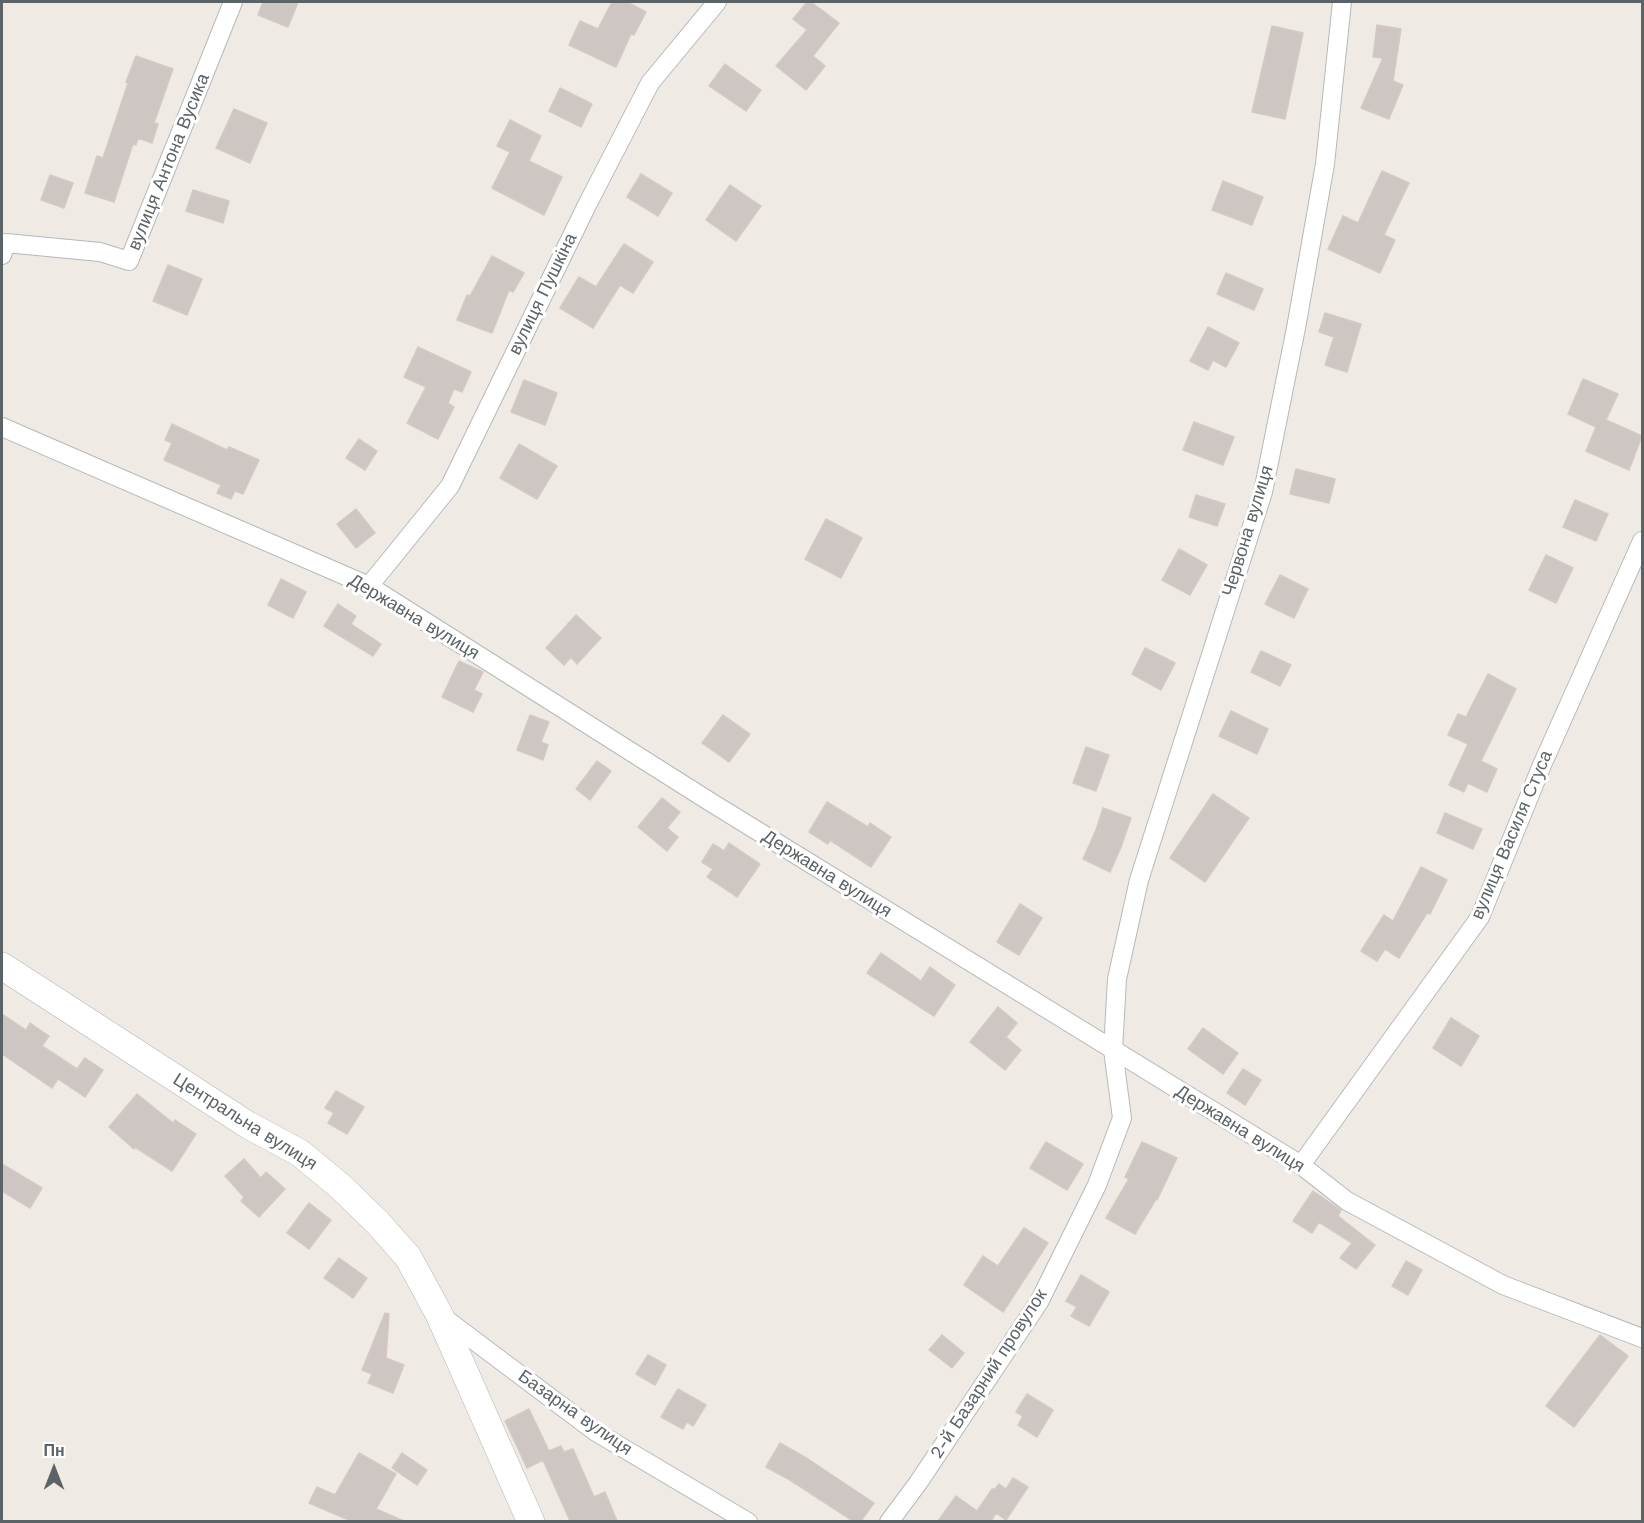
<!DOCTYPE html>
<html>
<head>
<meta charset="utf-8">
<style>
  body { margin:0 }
  #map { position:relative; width:1644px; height:1523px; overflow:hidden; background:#f0eae4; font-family:"Work Sans",sans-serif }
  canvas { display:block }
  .frame { position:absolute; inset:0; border:3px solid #5c6366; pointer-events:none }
  .north { position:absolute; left:24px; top:1439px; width:60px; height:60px; -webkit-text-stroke:4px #fff; paint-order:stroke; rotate:0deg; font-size:16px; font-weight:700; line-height:24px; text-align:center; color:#5c6366 }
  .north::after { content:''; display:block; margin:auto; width:21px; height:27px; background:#5c6366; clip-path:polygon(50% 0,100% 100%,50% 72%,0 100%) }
</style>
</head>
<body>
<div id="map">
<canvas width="1644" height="1523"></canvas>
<div class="frame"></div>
<div class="north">Пн</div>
</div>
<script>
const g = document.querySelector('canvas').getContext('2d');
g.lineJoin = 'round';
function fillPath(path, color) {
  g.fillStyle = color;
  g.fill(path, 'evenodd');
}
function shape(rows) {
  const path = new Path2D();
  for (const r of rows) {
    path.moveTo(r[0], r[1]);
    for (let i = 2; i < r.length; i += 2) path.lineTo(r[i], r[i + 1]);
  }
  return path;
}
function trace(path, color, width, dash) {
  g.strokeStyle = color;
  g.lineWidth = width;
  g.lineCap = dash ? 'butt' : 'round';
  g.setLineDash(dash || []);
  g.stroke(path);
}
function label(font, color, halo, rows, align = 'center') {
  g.font = font + ' "Work Sans",sans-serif';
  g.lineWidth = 6;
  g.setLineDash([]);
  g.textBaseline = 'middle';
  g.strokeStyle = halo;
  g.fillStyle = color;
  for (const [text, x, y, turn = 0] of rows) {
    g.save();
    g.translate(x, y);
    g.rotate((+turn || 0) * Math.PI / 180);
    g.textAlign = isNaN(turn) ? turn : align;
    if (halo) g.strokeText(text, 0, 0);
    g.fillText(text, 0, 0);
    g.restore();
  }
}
const building = shape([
  [263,2,298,2,288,27,258,15,263,2],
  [612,2,627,2,646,12,634,35,631,34,616,67,569,45,580,21,598,29,612,2],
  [807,2,811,2,839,23,813,56,825,66,806,90,776,66,807,30,793,19,807,2],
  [1377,25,1401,29,1393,81,1403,85,1389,119,1361,108,1383,58,1373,57,1377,25],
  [1272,26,1303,33,1285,119,1252,112,1272,26],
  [136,56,173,69,154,123,158,124,152,143,138,138,136,145,133,144,114,202,85,193,97,156,103,158,128,83,126,82,136,56],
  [725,64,761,90,746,111,709,86,725,64],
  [560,88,592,104,581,127,549,111,560,88],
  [234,109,267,123,250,163,216,148,234,109],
  [510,120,541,136,529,161,562,177,544,215,492,188,510,152,497,146,510,120],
  [1382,171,1409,183,1384,235,1395,240,1380,273,1328,249,1343,216,1358,223,1382,171],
  [641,174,672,193,658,216,627,197,641,174],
  [50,175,73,183,64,208,41,200,50,175],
  [1223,181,1263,197,1252,225,1212,210,1223,181],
  [730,185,761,206,736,241,706,220,730,185],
  [193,190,229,201,223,223,186,211,193,190],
  [624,244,653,262,633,293,620,285,593,328,560,308,579,277,596,287,624,244],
  [492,256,524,273,513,292,509,290,492,333,457,320,467,295,470,296,492,256],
  [168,265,202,279,187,315,153,301,168,265],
  [1226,273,1263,289,1254,310,1217,294,1226,273],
  [1325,313,1361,324,1347,372,1325,365,1334,337,1319,332,1325,313],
  [1208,327,1239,343,1226,367,1213,360,1208,370,1190,361,1208,327],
  [418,347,471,372,462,392,454,389,448,403,454,407,438,439,407,423,426,387,404,377,418,347],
  [1583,379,1618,394,1606,420,1642,436,1629,470,1586,451,1596,427,1568,414,1583,379],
  [524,380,557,393,545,425,511,412,524,380],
  [1194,422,1234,437,1223,465,1183,450,1194,422],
  [172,424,227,450,229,447,259,460,243,494,235,491,231,499,217,493,221,485,164,460,172,443,165,440,172,424],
  [359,439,377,451,365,470,346,458,359,439],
  [519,444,557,466,537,499,500,478,519,444],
  [1296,469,1335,479,1329,503,1290,494,1296,469],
  [1196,495,1225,504,1217,526,1189,517,1196,495],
  [1575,500,1608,514,1596,541,1563,527,1575,500],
  [356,509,375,533,356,548,337,524,356,509],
  [826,519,862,538,841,578,805,559,826,519],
  [1179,549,1207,565,1190,595,1162,580,1179,549],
  [1546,555,1573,568,1556,603,1529,590,1546,555],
  [1280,575,1308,589,1294,618,1265,604,1280,575],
  [281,579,306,592,293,618,268,605,281,579],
  [338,604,356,616,351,624,381,644,373,656,324,626,338,604],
  [576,615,601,638,577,664,571,657,564,665,546,648,576,615],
  [1145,648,1175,663,1161,690,1132,674,1145,648],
  [1261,651,1291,665,1280,686,1251,672,1261,651],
  [459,661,483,672,474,690,482,694,473,712,442,697,459,661],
  [1488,674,1516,689,1481,761,1497,769,1487,792,1468,783,1464,792,1449,785,1468,744,1448,735,1458,714,1466,717,1488,674],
  [1231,711,1268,729,1257,754,1219,736,1231,711],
  [530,715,549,722,541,742,548,745,543,760,517,750,530,715],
  [723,715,750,734,729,762,702,743,723,715],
  [1086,747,1109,755,1096,791,1073,783,1086,747],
  [597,761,611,771,590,800,576,789,597,761],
  [1213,794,1249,818,1205,882,1170,858,1213,794],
  [662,798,680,812,667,828,678,837,667,851,638,827,662,798],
  [827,802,868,827,870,823,891,837,871,867,830,840,828,844,809,832,827,802],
  [1103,808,1131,818,1121,847,1110,872,1083,859,1096,830,1103,808],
  [1445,813,1482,829,1473,849,1437,833,1445,813],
  [729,843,760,864,737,897,707,877,713,869,702,862,713,844,724,851,729,843],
  [1421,867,1447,880,1430,914,1427,913,1399,958,1385,949,1377,961,1361,951,1384,915,1393,921,1421,867],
  [1020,904,1042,918,1019,955,997,942,1020,904],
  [881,953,921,981,930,967,955,985,934,1016,867,973,881,953],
  [998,1007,1017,1023,1006,1037,1021,1050,1005,1070,970,1042,998,1007],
  [2,1014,26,1030,30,1023,49,1036,42,1046,77,1069,85,1058,103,1070,85,1097,58,1079,52,1088,2,1054,2,1014],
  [1451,1018,1479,1036,1461,1066,1433,1048,1451,1018],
  [1203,1028,1238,1053,1223,1074,1188,1049,1203,1028],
  [1243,1069,1261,1080,1245,1105,1227,1093,1243,1069],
  [336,1091,364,1107,347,1134,328,1123,334,1113,325,1108,336,1091],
  [137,1094,173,1123,175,1120,196,1134,172,1171,135,1147,134,1149,109,1127,137,1094],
  [1046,1142,1083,1164,1067,1190,1030,1168,1046,1142],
  [1142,1142,1177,1158,1157,1200,1156,1199,1135,1234,1106,1218,1129,1179,1125,1177,1142,1142],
  [244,1159,261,1178,266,1172,285,1189,259,1217,241,1201,244,1197,225,1176,244,1159],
  [2,1164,42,1188,30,1208,2,1191,2,1164],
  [1313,1191,1341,1210,1338,1216,1375,1245,1356,1269,1340,1258,1352,1243,1319,1222,1312,1233,1293,1221,1313,1191],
  [309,1203,331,1220,309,1249,287,1233,309,1203],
  [1024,1228,1048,1243,1003,1312,964,1285,983,1256,998,1266,1024,1228],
  [339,1258,367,1278,353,1298,324,1278,339,1258],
  [1406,1261,1422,1270,1408,1295,1392,1286,1406,1261],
  [1081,1275,1109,1292,1089,1326,1071,1316,1077,1307,1066,1301,1081,1275],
  [385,1313,389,1314,386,1358,404,1365,393,1393,368,1383,372,1374,362,1370,385,1313],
  [942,1335,964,1353,952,1368,929,1350,942,1335],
  [1600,1335,1628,1356,1574,1427,1546,1406,1600,1335],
  [648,1355,666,1365,655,1385,636,1374,648,1355],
  [678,1389,706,1405,693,1426,687,1422,683,1429,661,1417,678,1389],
  [1027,1394,1053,1410,1037,1437,1018,1425,1023,1416,1016,1412,1027,1394],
  [529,1409,549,1451,561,1446,564,1452,573,1449,594,1497,605,1492,617,1521,570,1521,543,1460,527,1468,505,1421,529,1409],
  [780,1443,808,1459,874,1503,861,1521,853,1521,790,1480,766,1467,780,1443],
  [359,1453,396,1474,376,1509,404,1521,351,1521,309,1503,317,1487,335,1495,359,1453],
  [402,1453,427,1470,417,1485,392,1468,402,1453],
  [1013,1478,1028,1487,1006,1520,996,1513,991,1521,938,1521,956,1496,977,1511,992,1489,995,1489,999,1484,1006,1489,1013,1478]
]);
const minor = shape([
  [2,255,6,243,100,252,129,261,233,2],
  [2,427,369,586,712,803,1301,1165,1347,1201,1503,1285,1642,1338],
  [369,586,450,486,587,205,650,83,717,2],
  [1301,1165,1480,917,1542,765,1642,541],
  [443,1317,596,1432,748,1522],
  [889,1522,918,1483,1039,1302,1097,1185,1122,1118,1113,1050,1117,979,1139,880,1263,492,1296,328,1325,164,1342,2]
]);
const secondary = shape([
  [2,966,248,1125,300,1153,341,1187,378,1223,408,1257,439,1314,531,1522]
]);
const streetNames = [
  ["вулиця Антона Вусика",169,162,-68],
  ["вулиця Пушкіна",543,294,-64],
  ["Червона вулиця",1248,531,-73],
  ["Державна вулиця",414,617,31],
  ["вулиця Василя Стуса",1512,835,-67],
  ["Державна вулиця",827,874,32],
  ["Центральна вулиця",245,1122,32],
  ["Державна вулиця",1240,1129,32],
  ["2-й Базарний провулок",989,1374,-57],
  ["Базарна вулиця",575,1413,35]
];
fillPath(building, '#cdc6c3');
trace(building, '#d5c9c1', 1.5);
trace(minor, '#b4b9bc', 20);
trace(secondary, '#b0b7ba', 28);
trace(minor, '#fff', 18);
trace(secondary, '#fff', 27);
label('18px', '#5c6366', '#fff', streetNames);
</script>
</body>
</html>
